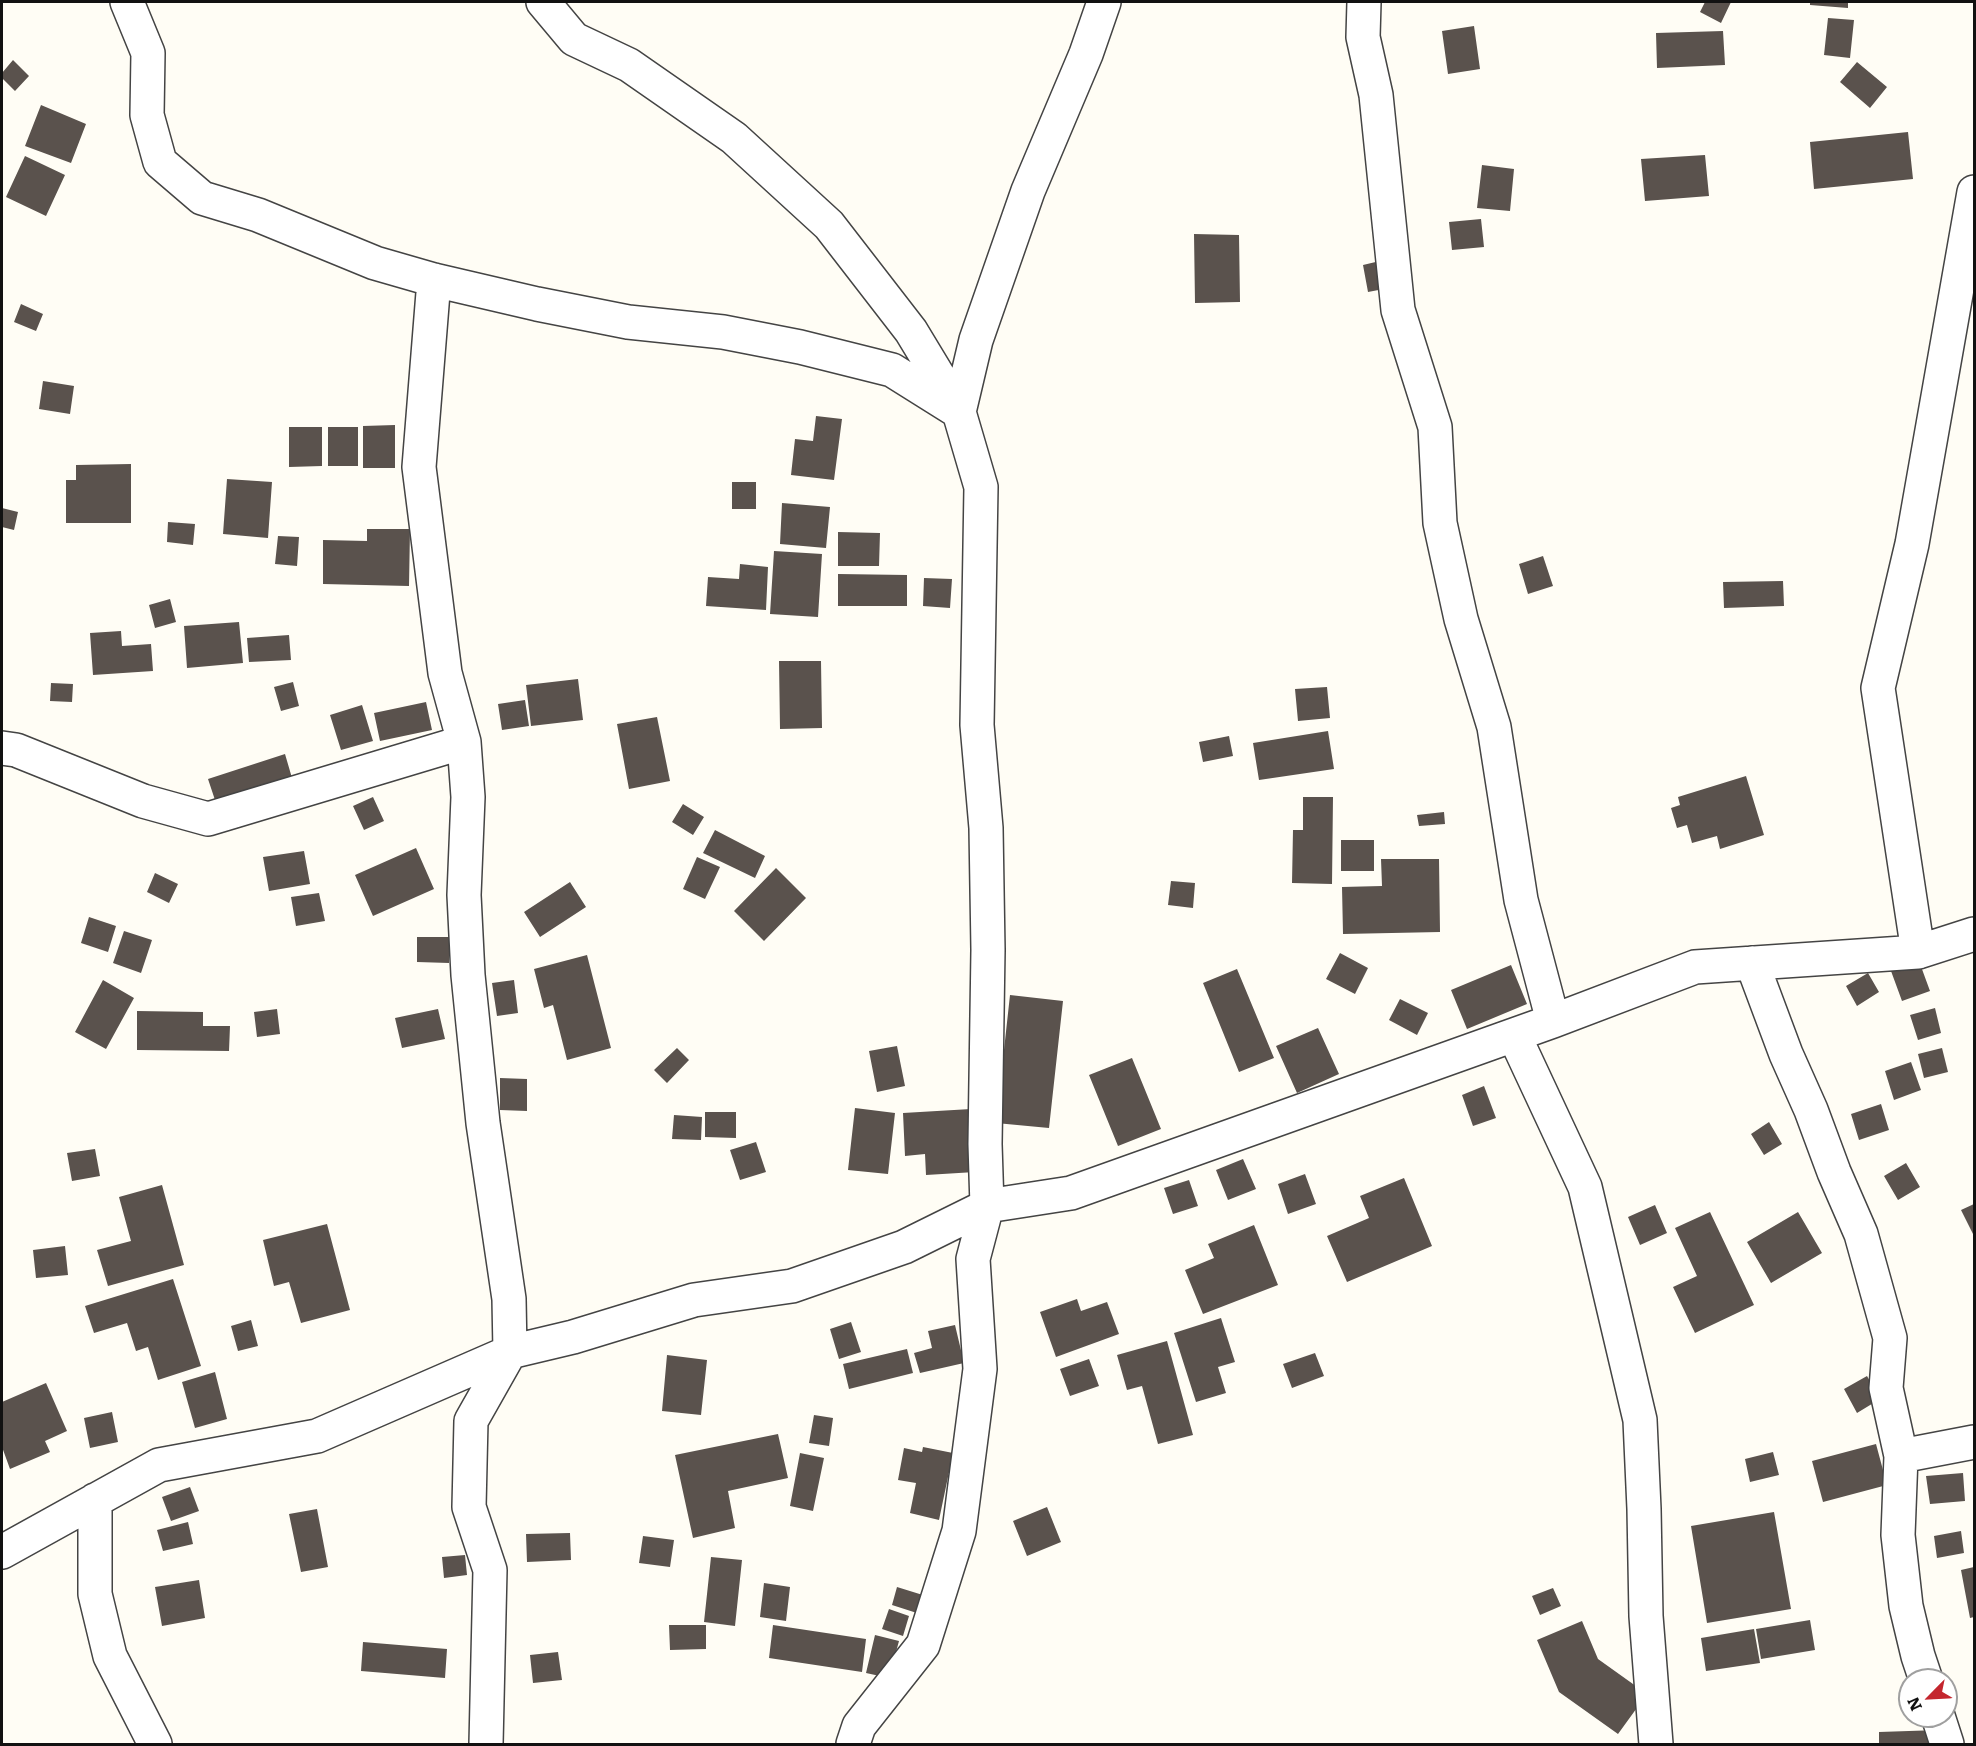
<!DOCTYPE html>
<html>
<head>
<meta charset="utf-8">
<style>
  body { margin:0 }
  #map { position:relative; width:1976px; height:1746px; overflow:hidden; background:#fffdf5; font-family:Literata,serif }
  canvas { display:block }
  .frame { position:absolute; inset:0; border:3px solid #111; pointer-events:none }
  .north { position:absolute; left:1898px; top:1668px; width:60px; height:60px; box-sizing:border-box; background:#fff; border:2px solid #a0a0a0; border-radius:50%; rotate:246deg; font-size:16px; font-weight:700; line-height:24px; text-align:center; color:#111 }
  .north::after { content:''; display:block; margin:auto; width:21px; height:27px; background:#c4262e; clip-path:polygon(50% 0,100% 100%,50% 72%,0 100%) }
</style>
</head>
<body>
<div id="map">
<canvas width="1976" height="1746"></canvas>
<div class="frame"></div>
<div class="north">N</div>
</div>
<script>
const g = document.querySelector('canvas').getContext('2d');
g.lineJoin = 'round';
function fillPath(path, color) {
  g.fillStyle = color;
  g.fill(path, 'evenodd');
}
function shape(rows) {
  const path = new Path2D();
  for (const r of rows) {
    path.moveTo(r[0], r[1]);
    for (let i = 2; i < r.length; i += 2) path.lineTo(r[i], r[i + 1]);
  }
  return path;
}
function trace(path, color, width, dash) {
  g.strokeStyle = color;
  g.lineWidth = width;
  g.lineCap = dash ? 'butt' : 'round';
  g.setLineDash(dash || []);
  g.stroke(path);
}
const building = shape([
  [1705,2,1731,2,1721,23,1700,12],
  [1810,2,1848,2,1848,8,1810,5],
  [1828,18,1854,20,1850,58,1824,55],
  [1474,26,1480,69,1448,74,1442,31],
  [1723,31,1725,65,1657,68,1656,33],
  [13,60,29,76,15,91,2,78,2,73],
  [1857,62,1887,87,1870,108,1840,82],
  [41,105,86,124,71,163,25,146],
  [1908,132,1913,179,1814,189,1810,142],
  [1705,155,1709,196,1645,201,1641,159],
  [25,156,65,175,46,216,6,197],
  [1482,165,1514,169,1510,211,1477,208],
  [1481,219,1484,247,1452,250,1449,222],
  [1194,234,1239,235,1240,302,1195,303],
  [1384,260,1389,288,1368,292,1363,265],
  [21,304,43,314,36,331,14,322],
  [43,381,74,386,70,414,39,409],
  [816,416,842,419,834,480,791,475,795,439,813,441],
  [395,425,395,468,363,468,363,426],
  [289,427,322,427,322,466,289,467],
  [328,427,358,427,358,466,328,466],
  [131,464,131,523,66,523,66,480,76,480,76,465],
  [227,479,272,482,268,538,223,534],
  [732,482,756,482,756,509,732,509],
  [782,503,830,507,826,548,780,544],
  [2,508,18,512,14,530,2,527],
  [168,522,195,524,193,545,167,542],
  [367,529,410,529,409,586,323,584,323,540,367,541],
  [838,532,880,533,879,566,838,566],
  [278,536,299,537,297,566,275,564],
  [774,551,822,554,818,617,770,614],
  [1543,556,1553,586,1528,594,1519,564],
  [740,564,768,567,766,610,706,606,708,577,739,579],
  [838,574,907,575,907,606,838,606],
  [924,578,952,579,950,608,923,606],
  [1783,581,1784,606,1724,608,1723,582],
  [170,599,176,622,155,628,149,605],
  [239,622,243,663,187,668,184,626],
  [121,631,122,646,151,644,153,671,93,675,90,633],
  [289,635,291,660,249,662,247,638],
  [779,661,821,661,822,728,780,729],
  [578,679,583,720,531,726,526,685],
  [293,682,299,706,281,711,274,687],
  [51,683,73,684,72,702,50,701],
  [1327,687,1330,718,1298,721,1295,689],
  [525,700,529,726,502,730,498,704],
  [426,702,432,730,380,741,374,713],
  [362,705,373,741,341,750,330,715],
  [657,717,670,781,629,789,617,724],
  [1328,731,1334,769,1259,780,1253,743],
  [1229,736,1233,756,1203,762,1199,742],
  [285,754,292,778,216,803,208,779],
  [1746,776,1764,835,1720,849,1717,836,1692,843,1687,825,1677,828,1671,808,1680,805,1678,797],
  [373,797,384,821,364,830,353,806],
  [1303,797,1333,797,1332,884,1292,883,1293,830,1303,830],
  [683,804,704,817,693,835,672,822],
  [1444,812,1445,824,1419,826,1417,815],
  [715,830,765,856,755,878,703,853],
  [1341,840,1374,840,1374,871,1341,871],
  [416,848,434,889,373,916,355,875],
  [304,851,310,884,269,891,263,857],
  [697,857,720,867,705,899,683,889],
  [1381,859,1439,859,1440,932,1343,934,1342,887,1382,886],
  [776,868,806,898,764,941,734,911],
  [155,873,178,884,169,903,147,892],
  [1171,881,1195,883,1193,908,1168,905],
  [570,882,586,907,540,937,524,912],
  [319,893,325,921,296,926,291,897],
  [89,917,116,926,108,952,81,943],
  [124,931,152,940,141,973,113,963],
  [417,937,449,937,449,963,417,962],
  [1340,953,1368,968,1355,994,1326,979],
  [587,955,611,1048,567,1060,553,1005,544,1008,534,969],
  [1919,961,1930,991,1902,1001,1891,971],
  [1511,965,1527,1004,1467,1029,1451,990],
  [1237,969,1274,1058,1239,1072,1203,983],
  [1868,973,1879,992,1857,1006,1846,986],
  [103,980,134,998,106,1049,75,1032],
  [514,980,518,1013,497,1016,492,983],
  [1010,995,1063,1001,1049,1128,996,1123],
  [1400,999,1428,1013,1417,1035,1389,1020],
  [1935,1008,1941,1033,1918,1040,1910,1015],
  [277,1009,280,1034,257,1037,254,1012],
  [438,1009,445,1039,402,1048,395,1018],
  [137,1011,203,1012,203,1026,230,1026,229,1051,137,1050],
  [1318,1028,1339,1074,1297,1093,1276,1046],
  [897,1046,905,1086,877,1092,869,1051],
  [677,1048,689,1060,667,1083,654,1070],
  [1942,1048,1948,1072,1924,1078,1918,1054],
  [1132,1058,1161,1129,1118,1146,1089,1075],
  [1911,1062,1921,1090,1894,1100,1885,1071],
  [500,1078,527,1079,527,1111,500,1110],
  [1484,1086,1496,1118,1473,1126,1462,1095],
  [1881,1104,1889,1130,1859,1140,1851,1114],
  [855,1108,895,1113,888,1174,848,1170],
  [971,1109,975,1172,926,1175,925,1154,905,1156,903,1113],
  [705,1112,736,1112,736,1138,705,1137],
  [674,1115,702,1117,701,1140,672,1139],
  [1769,1122,1782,1144,1764,1155,1751,1134],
  [756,1142,766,1172,740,1180,730,1150],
  [95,1149,100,1176,72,1181,67,1153],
  [1243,1159,1256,1189,1228,1200,1216,1170],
  [1906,1163,1920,1187,1898,1200,1884,1176],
  [1305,1174,1316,1204,1288,1214,1278,1184],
  [1404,1178,1432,1246,1347,1282,1327,1236,1369,1218,1360,1196],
  [1189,1180,1198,1206,1173,1214,1164,1188],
  [162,1185,184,1265,108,1286,97,1250,131,1241,119,1197],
  [1974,1204,1974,1236,1961,1210],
  [1655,1205,1667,1233,1640,1245,1628,1217],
  [1710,1212,1754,1305,1695,1333,1673,1287,1697,1276,1675,1228],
  [1798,1212,1822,1253,1771,1283,1747,1242],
  [327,1224,350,1310,301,1323,289,1282,274,1286,263,1240],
  [1254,1225,1278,1285,1203,1314,1185,1270,1214,1258,1208,1244],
  [65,1246,68,1275,36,1278,33,1250],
  [173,1279,201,1366,158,1380,148,1347,136,1351,127,1323,94,1333,85,1306],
  [1077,1299,1081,1311,1107,1302,1119,1334,1056,1357,1040,1312],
  [1221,1318,1235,1362,1218,1367,1226,1393,1196,1402,1174,1333],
  [251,1320,258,1346,238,1351,231,1326],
  [851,1322,861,1352,839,1359,830,1329],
  [955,1325,964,1363,920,1373,914,1353,932,1348,928,1331],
  [1167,1341,1193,1435,1158,1444,1142,1386,1127,1390,1117,1355],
  [907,1349,913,1373,849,1389,843,1364],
  [1315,1353,1324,1376,1292,1388,1283,1364],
  [667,1355,707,1360,701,1415,662,1411],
  [1089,1359,1099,1386,1070,1396,1060,1369],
  [215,1372,227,1419,195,1428,182,1382],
  [1867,1376,1880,1399,1857,1413,1844,1389],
  [46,1383,67,1431,45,1441,50,1452,10,1469,2,1447,2,1402],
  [112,1412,118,1442,90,1448,84,1418],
  [814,1415,833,1418,829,1446,809,1443],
  [778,1434,788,1478,728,1491,735,1528,693,1538,675,1455],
  [1876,1444,1887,1485,1823,1502,1812,1461],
  [923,1447,953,1453,939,1520,910,1513,916,1483,898,1480,904,1448,922,1452],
  [1773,1452,1779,1475,1750,1482,1745,1459],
  [800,1453,824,1458,813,1511,790,1506],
  [1963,1473,1965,1501,1930,1504,1926,1476],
  [190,1487,199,1511,171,1521,162,1497],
  [1047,1507,1061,1542,1027,1556,1013,1521],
  [317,1509,328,1567,301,1572,289,1514],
  [1774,1512,1791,1609,1707,1623,1691,1526],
  [188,1522,193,1544,163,1551,157,1530],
  [1961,1531,1964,1553,1937,1558,1934,1536],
  [570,1533,571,1560,527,1562,526,1534],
  [643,1536,674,1540,670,1567,639,1563],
  [465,1555,467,1575,444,1578,442,1557],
  [711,1557,742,1560,735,1626,704,1622],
  [1974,1567,1974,1617,1970,1618,1961,1570],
  [199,1580,205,1618,162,1626,155,1587],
  [764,1583,790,1587,786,1621,760,1617],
  [897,1587,926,1596,920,1614,892,1605],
  [1553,1588,1561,1606,1540,1615,1532,1596],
  [889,1609,909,1616,903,1636,882,1629],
  [1810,1620,1815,1650,1761,1659,1756,1629],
  [1582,1621,1598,1659,1647,1694,1618,1734,1559,1692,1537,1640],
  [669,1625,706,1625,706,1649,670,1650],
  [773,1625,866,1639,862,1672,769,1658],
  [1754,1629,1760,1663,1706,1671,1701,1638],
  [875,1635,899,1641,889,1678,866,1673],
  [363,1642,447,1649,445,1678,361,1671],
  [558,1652,562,1680,533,1683,530,1655],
  [1939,1730,1940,1744,1879,1744,1879,1732]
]);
const minor = shape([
  [127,2,148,53,147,115,160,162,202,198,258,215,375,263,434,280,537,304,628,322,723,332,800,347,892,370,959,412],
  [543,2,574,39,629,65,734,138,829,225,911,331,957,407],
  [1364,2,1363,37,1376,95,1398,310,1435,427,1440,523,1461,619,1494,727,1521,900,1553,1021],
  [434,280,419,467,445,673,464,742,468,797,464,895,468,975,483,1123,509,1299,510,1352,471,1421,469,1507,490,1570,486,1744],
  [2,748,16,750,143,801,208,819,464,742],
  [1918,952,1878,688,1912,544,1974,192],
  [1752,963,1786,1054,1811,1110,1834,1172,1861,1234,1890,1338,1886,1388,1901,1456,1898,1535,1906,1606,1918,1656,1926,1680],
  [1514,1035,1585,1187,1640,1420,1644,1509,1646,1616,1656,1744],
  [1901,1456,1974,1442],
  [95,1500,95,1594,110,1656,155,1744],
  [2,1552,159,1465,317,1436,510,1352,573,1337,694,1300,792,1286,904,1247,987,1206,1071,1193,1553,1021,1695,967,1918,952,1974,934],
  [1938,1716,1947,1744],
  [853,1744,859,1726,923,1645,959,1531,980,1369,973,1259,987,1206,985,1144,988,950,986,828,977,725,981,487,959,412,976,340,1028,191,1086,54,1104,2]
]);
fillPath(building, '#5a524d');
trace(minor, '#444', 36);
trace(minor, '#fff', 33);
</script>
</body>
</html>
